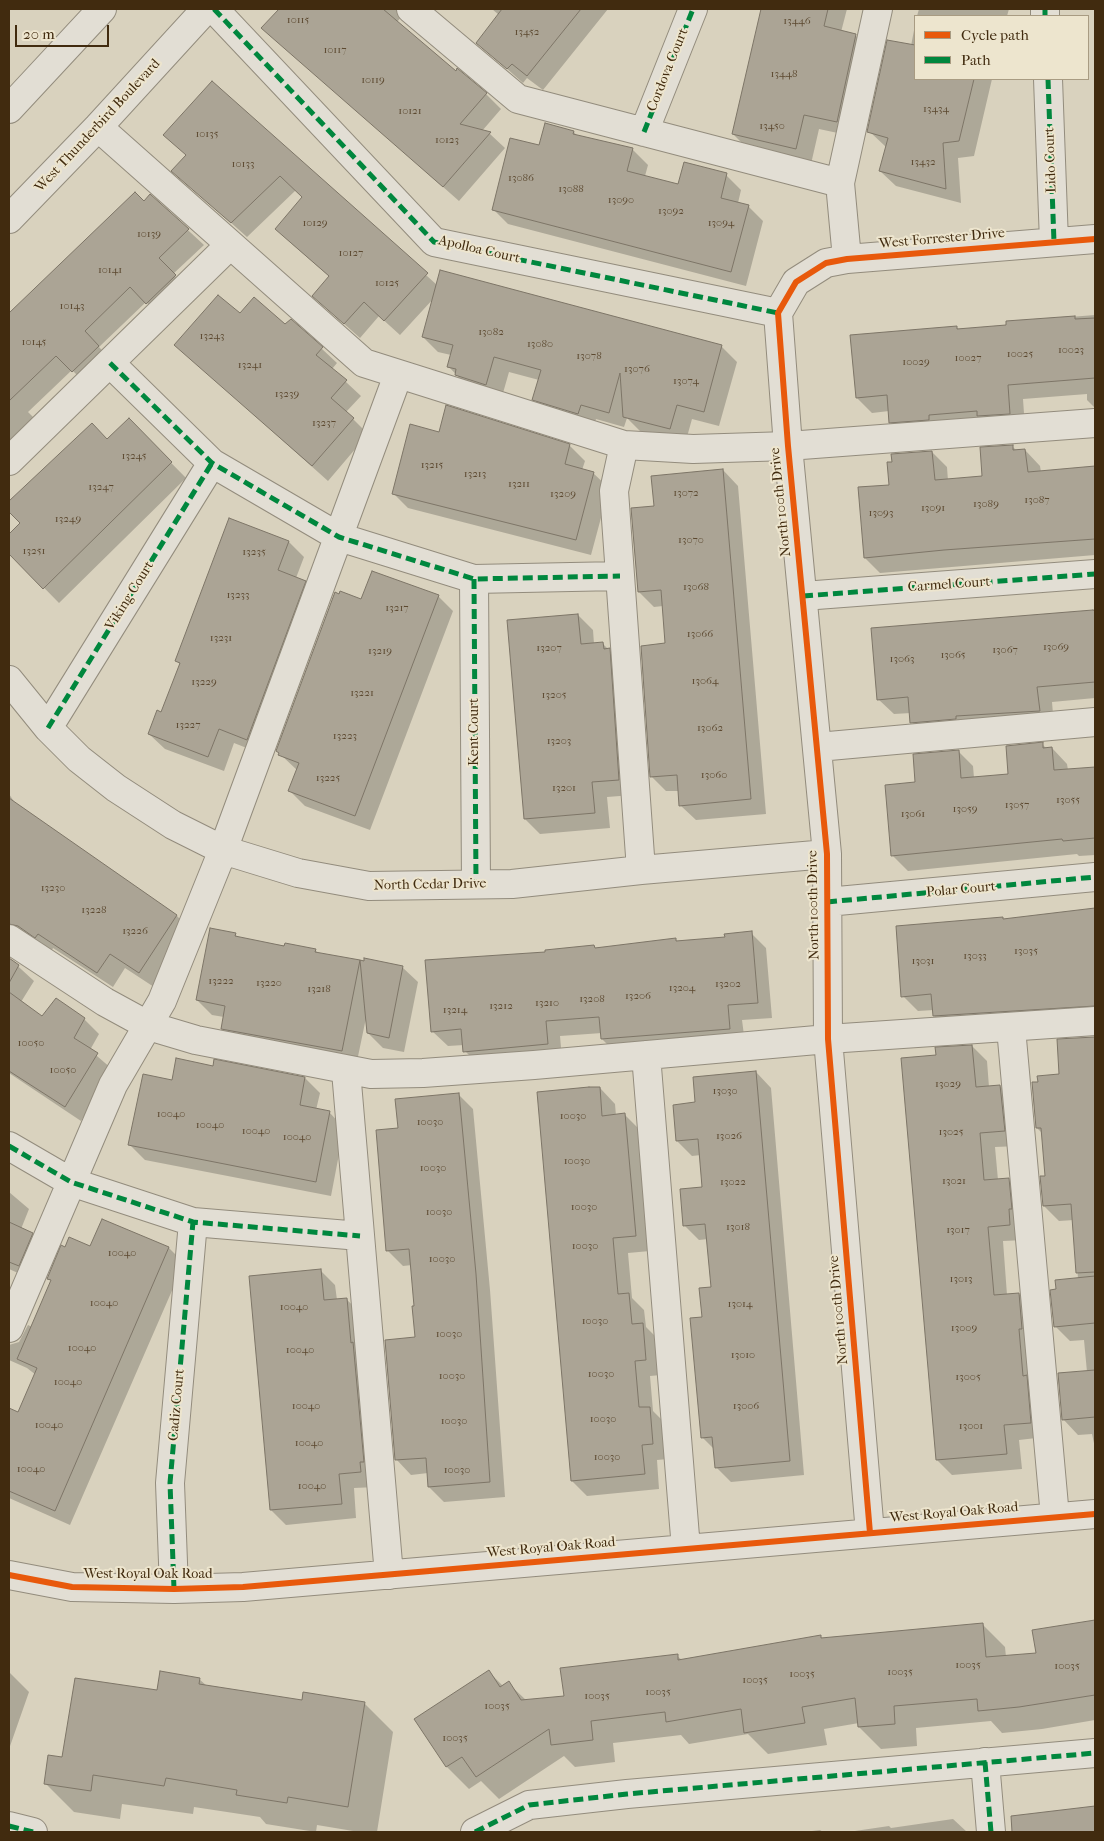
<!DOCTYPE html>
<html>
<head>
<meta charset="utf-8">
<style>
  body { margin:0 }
  #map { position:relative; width:1104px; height:1841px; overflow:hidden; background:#d9d2be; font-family:"IM FELL French Canon",serif }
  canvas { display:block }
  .frame { position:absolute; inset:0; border:10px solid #412b0f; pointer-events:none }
  .legend { position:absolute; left:914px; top:15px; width:175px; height:65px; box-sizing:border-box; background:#ede5ce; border:1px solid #a89b82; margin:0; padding:6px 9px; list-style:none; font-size:15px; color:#412b0f }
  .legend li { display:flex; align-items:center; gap:10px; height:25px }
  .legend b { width:25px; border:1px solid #a89b82 }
  .scale { position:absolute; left:15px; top:25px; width:94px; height:22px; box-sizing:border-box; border:2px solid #412b0f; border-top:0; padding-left:6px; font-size:15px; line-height:18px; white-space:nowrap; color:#412b0f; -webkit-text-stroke:4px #ede5ce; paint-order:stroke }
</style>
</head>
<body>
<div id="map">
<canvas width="1104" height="1841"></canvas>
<div class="frame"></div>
<ul class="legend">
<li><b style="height:6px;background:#e8590c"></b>Cycle path</li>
<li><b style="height:6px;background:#00873e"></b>Path</li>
</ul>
<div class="scale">20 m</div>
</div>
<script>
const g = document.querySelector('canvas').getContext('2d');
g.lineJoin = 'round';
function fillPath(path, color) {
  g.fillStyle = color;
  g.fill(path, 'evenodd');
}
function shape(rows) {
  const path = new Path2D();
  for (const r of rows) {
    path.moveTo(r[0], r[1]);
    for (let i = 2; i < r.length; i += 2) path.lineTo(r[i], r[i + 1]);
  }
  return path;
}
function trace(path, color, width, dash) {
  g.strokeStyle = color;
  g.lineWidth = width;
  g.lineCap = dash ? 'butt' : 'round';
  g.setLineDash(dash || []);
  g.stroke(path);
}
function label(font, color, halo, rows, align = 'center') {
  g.font = font + ' "IM FELL French Canon",serif';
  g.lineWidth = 4;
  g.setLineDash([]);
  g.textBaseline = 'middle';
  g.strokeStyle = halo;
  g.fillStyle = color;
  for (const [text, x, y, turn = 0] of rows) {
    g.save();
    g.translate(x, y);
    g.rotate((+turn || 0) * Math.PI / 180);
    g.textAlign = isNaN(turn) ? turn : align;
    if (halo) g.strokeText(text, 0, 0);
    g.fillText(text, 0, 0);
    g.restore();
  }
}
const shadow = shape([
  [280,9,408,9,397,22,456,73,486,94,501,109,482,131,490,134,505,148,459,201,263,28],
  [492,9,608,9,543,90,527,78,523,83,478,43,499,15],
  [762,9,847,9,841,32,856,36,871,51,852,136,819,129,811,164,748,149,733,134],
  [919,9,1009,9,1007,16,917,16],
  [915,25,915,79,992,79,974,156,958,158,961,203,896,186,880,171,886,147,869,131,911,46],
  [212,82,437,285,441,271,722,347,737,362,719,426,692,419,685,444,640,431,627,418,624,427,596,419,593,428,549,415,534,399,539,380,509,372,501,400,471,390,448,366,451,355,438,352,423,337,434,298,400,335,379,316,360,338,313,296,330,277,292,244,304,197,296,190,247,237,173,171,187,156],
  [574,132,577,136,632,149,648,165,645,176,679,185,726,175,741,190,738,203,748,206,763,221,746,286,508,224,493,209,540,147],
  [135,193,145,203,151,196,204,245,173,274,190,291,162,318,146,302,99,347,113,362,88,386,72,370,28,412,44,428,9,443,9,316],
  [240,315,285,326,291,320,337,363,332,369,361,396,346,412,368,434,328,481,176,345],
  [1095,315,1095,408,1087,400,1087,394,1023,399,1025,428,905,437,890,422,889,411,872,413,857,398,956,327,960,330,1008,326,1007,322],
  [129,420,186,478,59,603,9,552,9,536,22,523,9,510,9,502,92,425,108,441],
  [440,433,569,445,585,461,582,470,593,473,609,488,591,555,408,508,393,493],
  [1012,446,1017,451,1025,450,1040,466,1041,472,1095,467,1095,555,880,573,865,558,890,486,932,452,947,467,948,481,983,478],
  [723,470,738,486,766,814,696,820,680,805,679,791,666,791,651,776,667,645,663,606,654,607,639,592],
  [230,520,289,542,304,557,296,578,305,582,320,597,262,754,234,743,224,771,165,749,149,734,162,714,181,665,177,661],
  [438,596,453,611,370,830,305,806,290,791,298,771,280,754,362,601],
  [1095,612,1095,698,1052,702,1054,726,927,738,912,722,911,713,894,714,878,699,1061,613],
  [578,615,593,630,594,644,602,643,624,665,633,795,607,797,610,828,540,834,525,819],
  [1042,744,1047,749,1052,748,1067,764,1068,770,1095,768,1095,855,1079,856,1077,854,908,871,893,856,917,784,958,751,973,766,974,778,1010,775],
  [9,794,17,806,177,916,192,931,154,987,125,968,113,987,53,948,51,952,24,939,9,924,13,919,9,916],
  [1085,910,1095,910,1095,997,1075,999,1078,1022,949,1031,934,1016,934,1010,918,1011,903,996,1002,918,1004,920],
  [751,933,766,948,772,1018,742,1020,745,1043,617,1054,602,1039,602,1033,560,1036,562,1059,480,1066,465,1051,464,1045,448,1046,432,1031,547,954,675,939,678,942,726,938],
  [235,934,239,939,315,950,319,954,359,962,362,964,402,967,418,982,404,1052,383,1048,368,1033,366,1018,356,1066,237,1044,222,1028,224,1017,212,1015,197,1000],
  [9,958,34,981,21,1002,42,1017,84,1019,99,1034,90,1050,112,1069,81,1121,9,1073],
  [1095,1042,1095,1448,1092,1434,1078,1435,1063,1419,1087,1372,1084,1340,1070,1341,1055,1326,1057,1291,1078,1279,1074,1220,1059,1221,1044,1206,1046,1177,1043,1134,1037,1128,1039,1083,1061,1075,1058,1045],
  [972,1046,987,1061,989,1087,1000,1086,1015,1101,1019,1146,995,1147,998,1180,1008,1180,1024,1195,1025,1240,1003,1241,1007,1295,1019,1294,1034,1309,1045,1437,1019,1440,1022,1469,952,1475,937,1460,937,1056],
  [214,1067,305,1078,320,1093,316,1110,329,1112,344,1128,331,1196,145,1160,130,1145],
  [756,1072,771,1088,804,1475,731,1482,716,1467,715,1450,702,1437,703,1318,712,1288,708,1239,699,1240,684,1225,703,1188,701,1155,692,1156,677,1141,696,1103],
  [600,1088,615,1104,616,1116,625,1115,640,1130,650,1251,628,1253,632,1298,644,1310,646,1327,658,1339,661,1375,650,1376,653,1411,665,1423,668,1459,657,1460,659,1489,587,1496,572,1481],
  [458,1094,473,1109,490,1290,505,1497,444,1502,429,1487,428,1473,411,1475,396,1459,416,1338,416,1307,412,1265,403,1266,387,1250,399,1130],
  [9,1192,29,1209,21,1229,32,1234,47,1249,34,1280,9,1269],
  [103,1220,169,1248,184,1263,70,1525,9,1498,9,1410,19,1414,36,1375,27,1368,9,1360,9,1345,19,1342,28,1325,32,1327,52,1281,49,1278,91,1248],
  [320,1270,335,1285,337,1300,346,1299,362,1314,376,1487,354,1488,356,1518,286,1525,271,1510],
  [1095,1621,1095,1720,1042,1729,1002,1733,991,1721,916,1728,917,1746,881,1749,859,1727,859,1723,824,1729,827,1745,768,1754,748,1734,689,1744,681,1735,613,1743,615,1762,575,1767,564,1756,499,1799,481,1781,469,1789,447,1767,416,1719,489,1672,503,1686,508,1683,527,1701,565,1697,677,1656,682,1660,821,1637,823,1639,982,1624,1005,1647,1006,1657,1037,1654,1034,1631],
  [9,1672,29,1692,9,1749],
  [199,1679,207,1686,303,1701,364,1703,393,1732,377,1832,359,1832,317,1825,316,1832,266,1824,260,1817,194,1807,193,1814,122,1804,120,1819,74,1812,45,1783,63,1759,158,1692],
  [1095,1807,1095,1832,1046,1832,1044,1813],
  [953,1819,967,1832,848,1832,889,1826,891,1828],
  [820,1830,823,1832,804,1832]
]);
const building = shape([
  [279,9,383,9,456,71,457,68,487,93,460,124,491,132,443,187,261,28,279,9],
  [502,9,581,9,527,76,512,64,507,69,476,43,502,9],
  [761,9,828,9,824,26,856,34,837,122,804,115,796,149,732,134,761,9],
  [887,40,915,45,915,79,974,79,959,141,943,143,946,189,879,171,888,138,867,132,887,40],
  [212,81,428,273,384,321,364,302,344,324,312,296,329,276,275,229,302,197,280,176,231,223,171,171,186,155,163,135,212,81],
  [545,123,574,131,573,134,633,148,627,171,678,184,684,162,727,173,721,198,749,205,731,272,492,210,510,138,539,145,545,123],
  [135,192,144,201,150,194,189,229,159,258,176,275,146,304,130,287,85,331,99,346,72,372,56,356,9,401,9,313,135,192],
  [440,270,722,345,704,412,677,405,670,429,623,417,620,373,609,413,581,405,578,414,532,400,541,370,494,357,486,385,455,375,456,369,447,367,453,345,422,337,440,270],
  [218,295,240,313,254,297,285,324,291,319,323,347,316,355,347,380,331,398,354,418,312,466,174,345,218,295],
  [1075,316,1075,319,1095,318,1095,378,1008,385,1010,414,977,416,977,411,929,415,929,420,889,423,887,395,856,398,850,335,957,326,957,329,1006,325,1006,321,1075,316],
  [446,405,570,444,565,464,594,472,576,540,392,494,410,424,439,432,446,405],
  [129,418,172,462,43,589,9,554,9,534,20,523,9,512,9,501,92,423,107,439,129,418],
  [1013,445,1013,450,1025,449,1028,472,1095,466,1095,539,944,550,864,558,858,487,889,485,887,462,892,462,891,454,932,451,935,480,982,476,980,447,1013,445],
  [723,469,751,799,679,806,677,775,650,777,641,646,665,643,661,590,638,592,631,508,654,506,651,476,723,469],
  [229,518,289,541,278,570,306,581,247,740,219,729,208,757,148,734,157,710,161,712,180,663,175,661,229,518],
  [372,571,439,595,355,816,288,791,299,763,278,755,279,753,276,751,335,592,339,594,340,591,361,599,372,571],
  [1093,610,1095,611,1095,682,1037,687,1040,711,956,716,956,719,910,723,908,697,877,700,871,628,1093,610],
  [578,614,581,644,603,642,604,649,610,648,619,780,592,782,595,813,524,819,507,620,578,614],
  [1043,742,1043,748,1052,747,1054,770,1095,767,1095,838,1063,841,1062,839,891,856,885,785,915,782,913,754,959,750,961,778,1008,774,1006,746,1043,742],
  [9,798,177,915,139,973,110,954,97,973,38,934,35,938,18,926,9,924,9,798],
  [1095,908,1095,1006,933,1016,931,994,901,997,896,926,1003,917,1003,919,1095,908],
  [210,928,236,933,235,936,284,946,285,943,316,949,315,952,360,960,342,1051,221,1029,225,1006,196,1000,210,928],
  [752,931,758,1003,728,1005,730,1029,601,1039,599,1017,546,1021,548,1044,463,1052,461,1029,431,1032,425,960,545,952,545,950,594,945,595,948,676,938,676,941,725,937,724,934,752,931],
  [9,958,19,965,9,983,9,958],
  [364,958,403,966,389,1038,367,1033,360,960,364,961,364,958],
  [9,992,42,1016,56,998,85,1018,74,1038,98,1053,65,1107,9,1071,9,992],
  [1095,1037,1095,1272,1076,1273,1071,1204,1043,1206,1040,1176,1045,1176,1041,1128,1036,1128,1032,1082,1038,1082,1037,1076,1059,1074,1057,1039,1095,1037],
  [972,1045,976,1087,1000,1085,1005,1131,980,1133,984,1180,1009,1178,1012,1209,1009,1209,1010,1225,988,1227,994,1295,1019,1293,1022,1329,1019,1329,1023,1376,1027,1375,1031,1423,1004,1425,1007,1454,936,1460,901,1058,936,1055,935,1047,972,1045],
  [176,1058,213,1066,214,1059,305,1077,300,1105,330,1111,316,1182,128,1145,143,1074,172,1080,176,1058],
  [756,1071,790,1461,715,1468,712,1437,701,1438,690,1318,702,1317,699,1288,711,1287,705,1224,683,1226,680,1189,702,1187,698,1139,676,1141,673,1105,695,1102,693,1077,756,1071],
  [589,1087,600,1087,602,1116,625,1113,636,1236,613,1238,618,1294,629,1293,632,1324,643,1323,646,1360,635,1361,639,1407,650,1407,653,1444,642,1445,645,1474,571,1481,537,1092,589,1087],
  [459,1093,476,1274,490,1482,428,1487,426,1458,395,1460,385,1340,415,1337,412,1306,414,1306,409,1249,386,1251,376,1130,398,1128,395,1099,459,1093],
  [102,1219,169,1247,55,1511,9,1491,9,1408,18,1412,37,1368,17,1359,51,1280,47,1279,61,1245,65,1247,69,1237,90,1246,102,1219],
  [9,1222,33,1233,19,1266,9,1262,9,1222],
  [321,1269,324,1300,347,1298,351,1343,353,1342,364,1462,360,1462,361,1472,339,1474,342,1504,270,1510,249,1276,321,1269],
  [1095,1276,1095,1323,1054,1327,1050,1290,1056,1289,1055,1280,1095,1276],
  [1095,1370,1095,1417,1062,1420,1058,1373,1095,1370],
  [1095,1620,1095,1695,1019,1707,978,1711,977,1699,894,1706,895,1724,858,1727,855,1698,802,1707,805,1723,744,1733,741,1709,666,1722,665,1712,591,1721,593,1740,551,1745,549,1729,476,1777,462,1757,446,1767,414,1719,489,1670,500,1687,509,1681,521,1700,564,1696,560,1668,678,1654,678,1660,821,1635,821,1638,983,1623,986,1657,1036,1653,1032,1630,1095,1620],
  [160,1671,200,1678,199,1684,302,1700,303,1692,365,1702,348,1807,288,1797,287,1803,236,1795,237,1790,166,1778,164,1786,93,1775,91,1791,44,1784,48,1755,62,1757,75,1678,157,1690,160,1671],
  [1095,1806,1095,1832,1012,1832,1011,1816,1095,1806]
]);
const minor = shape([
  [214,9,434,242,778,313],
  [411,9,518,99,840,183],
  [1045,9,1045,16],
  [1048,79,1054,242],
  [9,109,102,9],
  [98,127,364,363,624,445,693,449,788,446,1095,423],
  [644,132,693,9],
  [9,219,98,127,206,9],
  [847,259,840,183,878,9],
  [110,363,212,463,339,537,474,579,620,576],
  [624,445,614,491,641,870],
  [9,461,230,245],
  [474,579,476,884],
  [803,596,1095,574],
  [9,680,48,728,79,759,116,788,173,825,223,850,298,873,369,886,512,884,641,870,827,854],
  [48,728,212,463],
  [818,747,1095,722],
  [827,902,1095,877],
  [9,939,105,1002,149,1026,196,1040,371,1074,423,1073,534,1065,828,1039,1095,1021],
  [1011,1028,1055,1517],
  [646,1055,686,1549],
  [346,1071,389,1575],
  [9,1146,71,1182,193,1222,360,1236],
  [9,1328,113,1085,162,1001,223,850,398,375],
  [870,1533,828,1039,827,854,788,446,778,313,796,282,826,263,847,259,1095,239],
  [9,1575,72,1587,174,1589,243,1587,1095,1514],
  [174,1589,170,1483,193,1222],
  [985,1762,991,1832],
  [9,1826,33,1832],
  [475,1832,529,1805,627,1794,1095,1753]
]);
const quiet = shape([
  [214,9,434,242,778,313],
  [1045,9,1045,16],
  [1048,79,1054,242],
  [644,132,693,9],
  [110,363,212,463,339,537,474,579,620,576],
  [474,579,476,884],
  [803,596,1095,574],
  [48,728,212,463],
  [827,902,1095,877],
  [9,1146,71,1182,193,1222,360,1236],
  [174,1589,170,1483,193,1222],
  [985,1762,991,1832],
  [9,1826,33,1832],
  [475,1832,529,1805,627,1794,1095,1753]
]);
const cycleway = shape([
  [870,1533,828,1039,827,854,788,446,778,313,796,282,826,263,847,259,1095,239],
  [9,1575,72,1587,174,1589,243,1587,1095,1514]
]);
const numberNames = [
  ["10115",298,20],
  ["13446",797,21],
  ["13452",527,32],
  ["10117",335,50],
  ["13448",784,74],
  ["10119",373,80],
  ["13434",936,109],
  ["10121",410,111],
  ["13450",772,126],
  ["10135",207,134],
  ["10123",447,140],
  ["13432",923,162],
  ["10133",243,164],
  ["13086",521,178],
  ["13088",571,189],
  ["13090",621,200],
  ["13092",671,211],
  ["10129",315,223],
  ["13094",721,223],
  ["10139",149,234],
  ["10127",351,253],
  ["10141",110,270],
  ["10125",387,283],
  ["10143",72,306],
  ["13082",491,332],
  ["13243",212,336],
  ["10145",34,342],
  ["13080",540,344],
  ["10023",1071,350],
  ["10025",1020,354],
  ["13078",589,356],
  ["10027",968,358],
  ["10029",916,362],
  ["13241",250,365],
  ["13076",637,369],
  ["13074",686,381],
  ["13239",287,394],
  ["13237",324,423],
  ["13245",134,456],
  ["13215",432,465],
  ["13213",475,474],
  ["13211",519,484],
  ["13247",101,487],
  ["13072",686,493],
  ["13209",563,494],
  ["13087",1037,500],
  ["13089",986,504],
  ["13091",933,508],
  ["13093",881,513],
  ["13249",68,519],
  ["13070",691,540],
  ["13251",34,551],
  ["13235",254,552],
  ["13068",696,587],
  ["13233",238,595],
  ["13217",397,608],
  ["13066",700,634],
  ["13231",221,638],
  ["13069",1056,647],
  ["13207",549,648],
  ["13067",1005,650],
  ["13219",380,651],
  ["13065",953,655],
  ["13063",902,659],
  ["13064",705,681],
  ["13229",204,682],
  ["13221",362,693],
  ["13205",554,695],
  ["13227",188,725],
  ["13062",710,728],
  ["13223",345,736],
  ["13203",559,741],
  ["13060",714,775],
  ["13225",328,778],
  ["13201",564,788],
  ["13055",1068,800],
  ["13057",1017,805],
  ["13059",965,809],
  ["13061",913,814],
  ["13230",53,888],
  ["13228",94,910],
  ["13226",135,931],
  ["13035",1026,951],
  ["13033",975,956],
  ["13031",923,961],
  ["13222",221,981],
  ["13220",269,983],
  ["13202",728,984],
  ["13204",682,988],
  ["13218",319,989],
  ["13206",638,996],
  ["13208",592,999],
  ["13210",547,1003],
  ["13212",501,1006],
  ["13214",455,1010],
  ["10050",31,1043],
  ["10050",63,1070],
  ["13029",948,1084],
  ["13030",725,1091],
  ["10040",171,1114],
  ["10030",573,1116],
  ["10030",430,1122],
  ["10040",210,1125],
  ["10040",256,1131],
  ["13025",951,1132],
  ["13026",729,1136],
  ["10040",297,1137],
  ["10030",577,1161],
  ["10030",433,1168],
  ["13021",954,1181],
  ["13022",733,1182],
  ["10030",584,1207],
  ["10030",439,1212],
  ["13018",738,1227],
  ["13017",958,1230],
  ["10030",585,1246],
  ["10040",122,1253],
  ["10030",442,1259],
  ["13013",961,1279],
  ["10040",104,1303],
  ["13014",740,1304],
  ["10040",294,1307],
  ["10030",595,1321],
  ["13009",964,1328],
  ["10030",449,1334],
  ["10040",82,1348],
  ["10040",300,1350],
  ["13010",743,1355],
  ["10030",601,1374],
  ["10030",452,1376],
  ["13005",968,1377],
  ["10040",68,1382],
  ["10040",306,1406],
  ["13006",746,1406],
  ["10030",603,1419],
  ["10030",454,1421],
  ["10040",49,1425],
  ["13001",971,1426],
  ["10040",309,1443],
  ["10030",607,1457],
  ["10040",31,1469],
  ["10030",457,1470],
  ["10040",312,1486],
  ["10035",968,1665],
  ["10035",1067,1666],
  ["10035",900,1672],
  ["10035",802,1674],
  ["10035",755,1680],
  ["10035",658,1692],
  ["10035",597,1696],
  ["10035",497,1706],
  ["10035",455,1738]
];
const streetNames = [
  ["Cordova Court",668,70,-68],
  ["West Thunderbird Boulevard",98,126,-47],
  ["Lido Court",1051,160,-92],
  ["West Forrester Drive",942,239,-5],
  ["Apolloa Court",479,250,13],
  ["North 100th Drive",781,502,-96],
  ["Carmel Court",949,585,-4],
  ["Viking Court",130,596,-58],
  ["Kent Court",475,732,-90],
  ["North Cedar Drive",430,885,-1],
  ["Polar Court",961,890,-5],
  ["North 100th Drive",814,905,-91],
  ["North 100th Drive",839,1310,-95],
  ["Cadiz Court",177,1405,-85],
  ["West Royal Oak Road",954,1513,-5],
  ["West Royal Oak Road",551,1548,-5],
  ["West Royal Oak Road",148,1575]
];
fillPath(shadow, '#0003');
fillPath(building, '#aba495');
trace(building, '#7d7567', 1);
trace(minor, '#938c7d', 30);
trace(minor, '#e2ded4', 28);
trace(quiet, '#00873e', 5, [10, 5]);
trace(cycleway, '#e8590c', 6);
label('11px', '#5c4930', null, numberNames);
label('14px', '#412b0f', '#ede5ce', streetNames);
</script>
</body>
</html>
